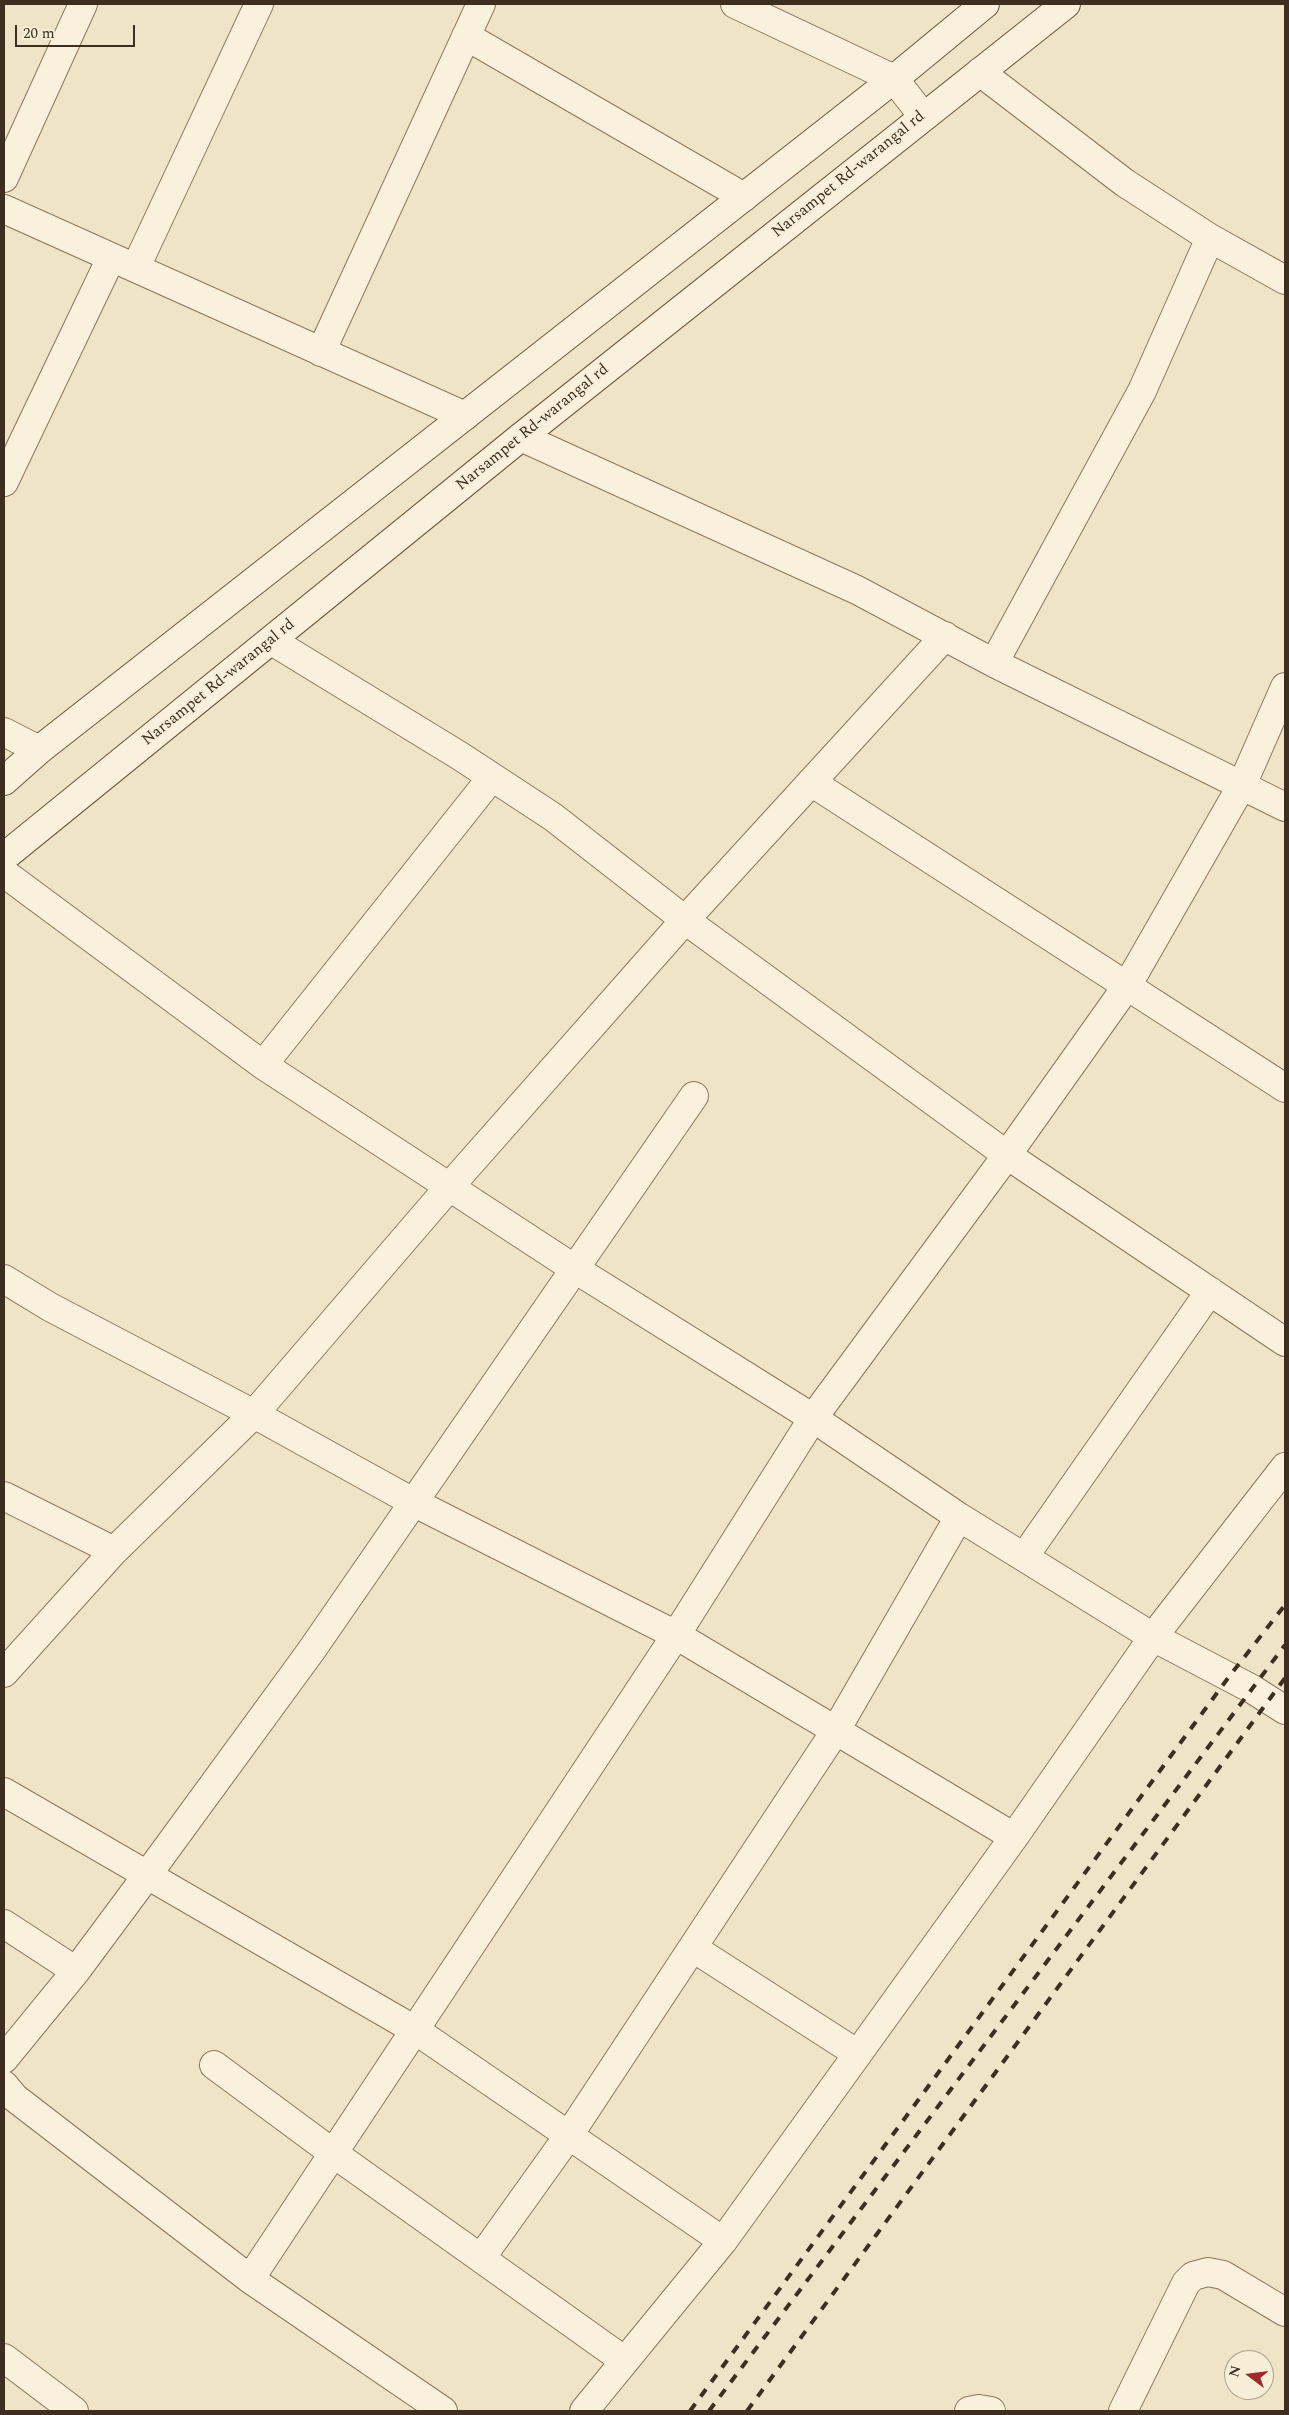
<!DOCTYPE html>
<html>
<head>
<meta charset="utf-8">
<style>
  body { margin:0 }
  #map { position:relative; width:1289px; height:2415px; overflow:hidden; background:#f0e4c8; font-family:Spectral,serif }
  canvas { display:block }
  .frame { position:absolute; inset:0; border:5px solid #3d2e20; pointer-events:none }
  .north { position:absolute; left:1224px; top:2350px; width:50px; height:50px; box-sizing:border-box; background:#f7eed8; border:1px solid #ada18e; border-radius:50%; rotate:285deg; font-size:14px; font-weight:700; line-height:20px; text-align:center; color:#3d2e20 }
  .north::after { content:''; display:block; margin:auto; width:18px; height:22px; background:#9e2a2b; clip-path:polygon(50% 0,100% 100%,50% 72%,0 100%) }
  .scale { position:absolute; left:15px; top:25px; width:120px; height:22px; box-sizing:border-box; border:2px solid #3d2e20; border-top:0; padding-left:6px; font-size:15px; line-height:18px; white-space:nowrap; color:#3d2e20; -webkit-text-stroke:4px #f7eed8; paint-order:stroke }
</style>
</head>
<body>
<div id="map">
<canvas width="1289" height="2415"></canvas>
<div class="frame"></div>
<div class="north">N</div>
<div class="scale">20 m</div>
</div>
<script>
const g = document.querySelector('canvas').getContext('2d');
g.lineJoin = 'round';
function shape(rows) {
  const path = new Path2D();
  for (const r of rows) {
    path.moveTo(r[0], r[1]);
    for (let i = 2; i < r.length; i += 2) path.lineTo(r[i], r[i + 1]);
  }
  return path;
}
function trace(path, color, width, dash) {
  g.strokeStyle = color;
  g.lineWidth = width;
  g.lineCap = dash ? 'butt' : 'round';
  g.setLineDash(dash || []);
  g.stroke(path);
}
function label(font, color, halo, rows, align = 'center') {
  g.font = font + ' Spectral,serif';
  g.lineWidth = 4;
  g.setLineDash([]);
  g.textBaseline = 'middle';
  g.strokeStyle = halo;
  g.fillStyle = color;
  for (const [text, x, y, turn = 0] of rows) {
    g.save();
    g.translate(x, y);
    g.rotate((+turn || 0) * Math.PI / 180);
    g.textAlign = isNaN(turn) ? turn : align;
    if (halo) g.strokeText(text, 0, 0);
    g.fillText(text, 0, 0);
    g.restore();
  }
}
const minor = shape([
  [735,4,894,79,923,116],
  [466,36,744,197],
  [980,72,1125,183,1210,238,1142,391,994,663],
  [4,178,83,4],
  [4,209,465,416],
  [1210,238,1285,280],
  [136,267,259,4],
  [321,352,481,4],
  [521,437,857,590,994,663,1285,807],
  [4,482,111,258],
  [272,641,460,756,553,817,685,920,1007,1155,1285,1342],
  [4,732,39,750],
  [811,782,1285,1088],
  [4,873,263,1065,575,1269,813,1418,959,1517,836,1730,569,2135,481,2258],
  [263,1065,492,777],
  [4,1279,50,1307,254,1414,413,1502,676,1635,1014,1837],
  [4,1496,114,1551],
  [959,1517,1153,1637,1252,1689,1285,1710],
  [1024,1557,1210,1291],
  [4,1673,114,1551,254,1414,450,1186,685,920,945,636],
  [4,1792,415,2030,723,2241],
  [4,1924,76,1971],
  [693,1948,858,2054],
  [4,2059,76,1971,148,1874,311,1651,694,1096],
  [214,2065,333,2153,625,2361],
  [4,2085,15,2098,250,2279,443,2411],
  [250,2279,676,1635,813,1418,1007,1155,1127,986,1242,785,1285,687],
  [4,2358,74,2411],
  [584,2411,723,2241,1014,1837,1153,1637,1285,1467],
  [969,2411,979,2409,991,2411],
  [1123,2411,1186,2283,1193,2276,1208,2272,1223,2275,1285,2312]
]);
const secondary = shape([
  [4,781,39,750,894,79,985,4],
  [4,857,521,437,1066,4]
]);
const rail = shape([
  [690,2411,1228,1678,1285,1605],
  [709,2411,1285,1645],
  [747,2411,1285,1678]
]);
const streetNames = [
  ["Narsampet Rd-warangal rd",849,175,-39],
  ["Narsampet Rd-warangal rd",533,428,-39],
  ["Narsampet Rd-warangal rd",219,683,-39]
];
trace(minor, '#8d765c', 30);
trace(secondary, '#6f573f', 30);
trace(minor, '#faf1dc', 28);
trace(secondary, '#faf1dc', 28);
trace(rail, '#3d2e20', 4, [9, 9]);
label('16px', '#3d2e20', '#f7eed8', streetNames);
</script>
</body>
</html>
